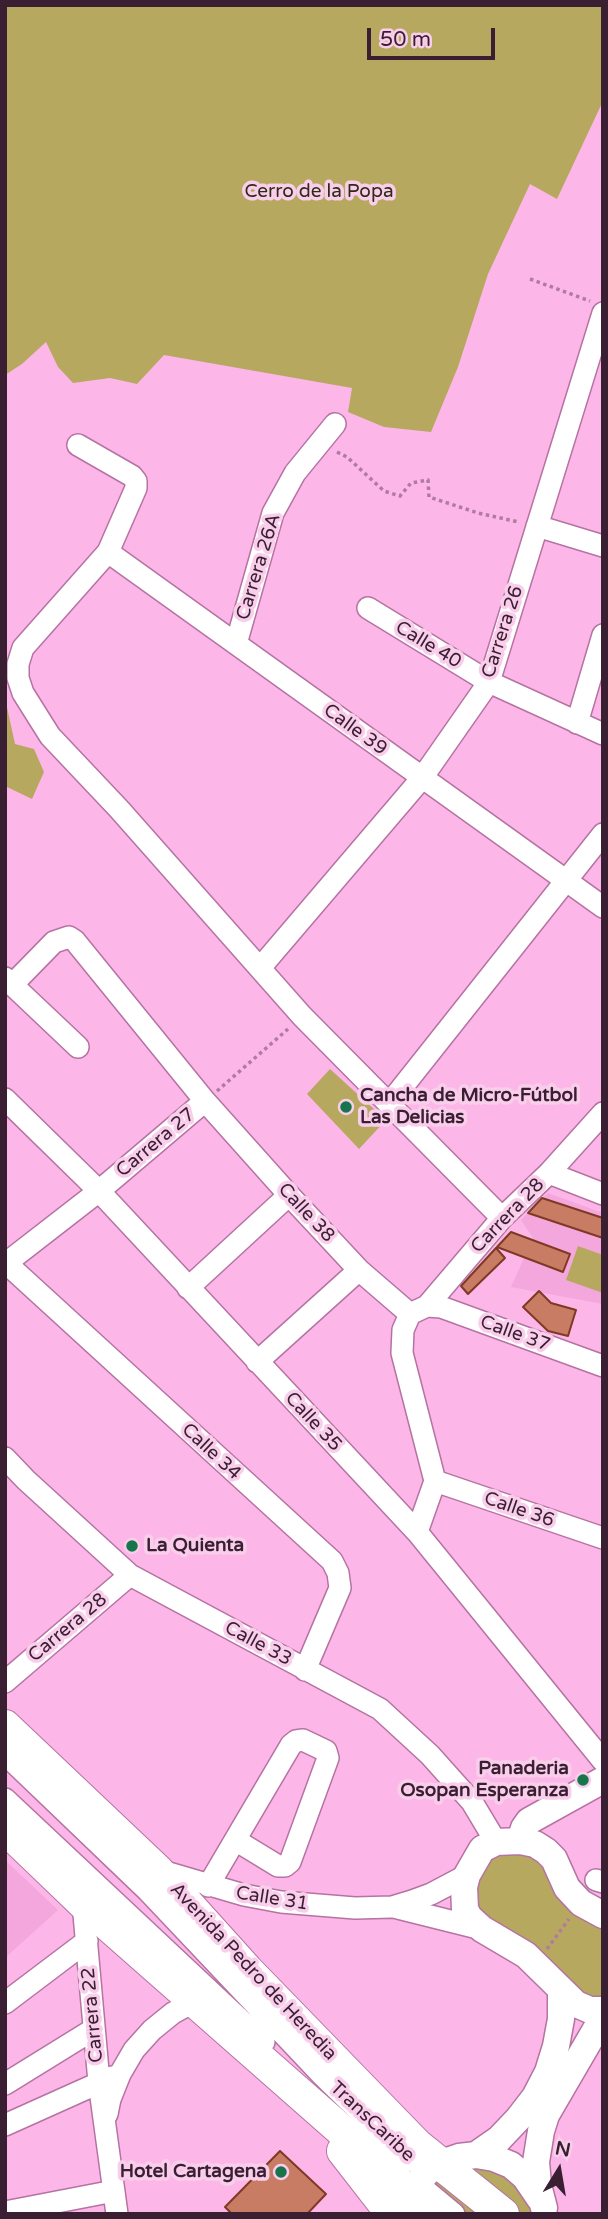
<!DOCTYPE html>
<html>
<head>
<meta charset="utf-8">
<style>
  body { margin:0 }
  #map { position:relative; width:608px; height:2219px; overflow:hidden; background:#fdb6e8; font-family:"Varela Round",sans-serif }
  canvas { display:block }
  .frame { position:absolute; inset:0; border:7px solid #3a1f33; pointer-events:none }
  .north { position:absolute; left:524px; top:2135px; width:70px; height:70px; -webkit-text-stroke:5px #f9ceeb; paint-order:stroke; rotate:11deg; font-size:19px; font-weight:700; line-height:28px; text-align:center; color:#3a1f33 }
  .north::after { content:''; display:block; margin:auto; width:24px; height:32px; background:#3a1f33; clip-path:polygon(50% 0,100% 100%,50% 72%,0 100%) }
  .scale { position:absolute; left:367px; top:28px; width:128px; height:32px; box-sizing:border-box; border:4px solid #3a1f33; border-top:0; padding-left:9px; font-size:21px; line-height:24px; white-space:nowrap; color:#3a1f33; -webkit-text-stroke:5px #f9ceeb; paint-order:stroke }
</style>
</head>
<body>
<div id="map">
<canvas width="608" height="2219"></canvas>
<div class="frame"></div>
<div class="north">N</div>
<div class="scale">50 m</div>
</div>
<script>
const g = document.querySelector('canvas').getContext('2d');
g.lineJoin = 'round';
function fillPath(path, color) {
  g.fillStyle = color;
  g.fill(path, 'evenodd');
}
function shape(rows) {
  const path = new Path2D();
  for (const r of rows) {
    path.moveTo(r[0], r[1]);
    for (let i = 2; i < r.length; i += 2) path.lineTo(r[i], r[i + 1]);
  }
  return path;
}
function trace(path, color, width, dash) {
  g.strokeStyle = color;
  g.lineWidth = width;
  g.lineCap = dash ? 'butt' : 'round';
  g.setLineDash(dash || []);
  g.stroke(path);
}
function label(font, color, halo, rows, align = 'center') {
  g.font = font + ' "Varela Round",sans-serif';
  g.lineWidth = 7;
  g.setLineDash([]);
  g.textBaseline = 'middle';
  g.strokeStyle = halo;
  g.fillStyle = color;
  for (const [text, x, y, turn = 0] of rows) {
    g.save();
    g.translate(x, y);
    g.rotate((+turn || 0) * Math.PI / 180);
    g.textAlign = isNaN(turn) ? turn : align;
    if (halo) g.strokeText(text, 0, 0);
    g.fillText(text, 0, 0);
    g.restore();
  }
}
const built = shape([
  [548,1193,603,1213,603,1304,511,1287,533,1238,521,1220],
  [5,1860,58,1910,5,1958]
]);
const green = shape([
  [5,5,603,5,603,101,557,199,530,184,488,274,458,367,431,432,384,427,348,412,352,388,164,355,137,384,110,378,73,383,58,367,46,342,22,364,5,375],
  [5,698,15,744,34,749,44,772,32,799,5,786],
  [330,1069,386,1120,359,1149,307,1094],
  [578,1246,603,1255,603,1293,566,1280],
  [513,1851,534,1858,603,1927,603,1998,593,1998,581,1994,479,1913,473,1882,482,1865,494,1856],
  [470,2168,487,2170,505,2177,516,2186,525,2198,532,2214,416,2214,432,2186,445,2175]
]);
const building = shape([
  [542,1198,603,1218,603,1238,528,1213,542,1198],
  [511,1232,570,1254,563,1272,497,1247,511,1232],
  [496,1248,505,1258,468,1294,461,1286,496,1248],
  [539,1291,551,1303,576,1310,568,1336,548,1331,523,1307,539,1291],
  [280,2151,326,2194,307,2214,232,2214,225,2207,280,2151]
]);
const path = shape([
  [530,279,590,301],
  [337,452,347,457,384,491,400,496,411,483,428,480,429,497,478,513,519,522],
  [217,1091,288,1029],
  [547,1949,569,1919]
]);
const minor = shape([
  [78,445,132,476,136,481,136,488,108,552,23,648,18,664,18,678,23,693,50,736,119,809,302,1016,502,1218],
  [537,526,603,546],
  [108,552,603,907],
  [368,608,489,682,603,734],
  [236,644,273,513,295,473,335,424],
  [577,723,603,635],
  [260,968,422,778,489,682,603,313],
  [5,978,78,1047],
  [12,985,54,942,69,937,75,941,205,1101,289,1195,359,1270,410,1314],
  [5,1099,99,1191,417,1532,603,1761],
  [389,1104,603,834],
  [549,1173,603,1194],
  [5,1262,332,1561,338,1573,340,1588,305,1670],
  [5,1264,99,1191,205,1101],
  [188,1288,289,1195],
  [427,1306,441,1307,603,1366],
  [410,1314,427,1306,502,1218,549,1173,603,1113],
  [410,1314,403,1330,402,1353,435,1481,417,1532],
  [257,1362,359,1270],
  [5,1458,26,1480,130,1575,380,1709,430,1755,472,1802,496,1842],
  [435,1481,603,1538],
  [5,1682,130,1575],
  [5,1754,148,1891,323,2076,393,2144,424,2169],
  [5,1799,264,2042],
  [162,1871,244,1895,281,1902,355,1908,392,1907,412,1901,431,1894,467,1875],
  [596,1880,603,1882],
  [208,1886,291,1745,296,1741,303,1740,326,1751,328,1758,290,1862,285,1866,278,1866,237,1841],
  [83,1903,99,2082,117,2214],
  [394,1907,482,1929],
  [5,2003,87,1941],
  [5,2084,94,2029],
  [107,2114,110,2099,120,2074,134,2050,152,2030,173,2013,195,2001],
  [5,2125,112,2077],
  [424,2189,454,2214],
  [5,2212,114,2191]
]);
const major = shape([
  [520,1841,524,1828,529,1821,603,1780],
  [603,1915,581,1903,567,1888,554,1859,546,1851,535,1844,520,1841,496,1842,482,1849,467,1875,464,1887,465,1909,469,1917,482,1929,526,1955,576,2004,590,2010,603,2010],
  [476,2155,499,2139,518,2119,535,2097,548,2072,556,2046,561,2019,561,1991],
  [544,2208,538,2185,536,2162,541,2131,546,2115,603,2017],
  [403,2212,409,2195,427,2172,441,2163,459,2157,476,2155,494,2158,511,2165,525,2177,540,2199]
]);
const highway = shape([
  [5,1726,156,1869,247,1970,417,2145,503,2214],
  [5,1828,83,1903,391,2174,409,2195,432,2214],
  [343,2151,392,2214]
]);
const markers = [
  [346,1107,7,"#18754b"],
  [132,1546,7,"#18754b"],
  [583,1780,7,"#18754b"],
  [281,2172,7,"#18754b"]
];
const parkNames = [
  ["Cerro de la Popa",319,192]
];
const streetNames = [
  ["Carrera 26A",259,567,-73],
  ["Carrera 26",503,632,-72],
  ["Calle 40",428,645,31],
  ["Calle 39",355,730,36],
  ["Carrera 27",156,1143,-40],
  ["Calle 38",306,1213,47],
  ["Carrera 28",508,1216,-46],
  ["Calle 37",515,1334,20],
  ["Calle 35",313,1422,47],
  ["Calle 34",211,1452,43],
  ["Calle 36",519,1510,19],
  ["Carrera 28",68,1628,-40],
  ["Calle 33",258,1644,28],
  ["Calle 31",272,1899,9],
  ["Avenida Pedro de Heredia",253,1972,47],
  ["Carrera 22",93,2015,-95],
  ["TransCaribe",372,2122,43]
];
const poiNames = [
  ["Cancha de Micro-Fútbol",360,1096],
  ["Las Delicias",360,1118],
  ["La Quienta",146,1546],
  ["Panaderia",569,1769,"right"],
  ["Osopan Esperanza",569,1791,"right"],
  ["Hotel Cartagena",267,2172,"right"]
];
fillPath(built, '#f3a7dd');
fillPath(green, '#b7a860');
fillPath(building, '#c97c64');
trace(building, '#7f3923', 2);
trace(minor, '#b573a2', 24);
trace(major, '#b573a2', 29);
trace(highway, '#b573a2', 34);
trace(path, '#b17ba1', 3.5, [3.5, 3.5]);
trace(minor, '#fff', 21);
trace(major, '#fff', 26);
trace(highway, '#fff', 32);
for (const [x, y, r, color] of markers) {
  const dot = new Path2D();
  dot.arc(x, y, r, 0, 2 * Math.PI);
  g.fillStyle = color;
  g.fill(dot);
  trace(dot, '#f9ceeb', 2.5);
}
label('19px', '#2e2a16', '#f9ceeb', parkNames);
label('19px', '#3a1f33', '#f9ceeb', streetNames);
label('bold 19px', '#3a1f33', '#f9ceeb', poiNames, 'left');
</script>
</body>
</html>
